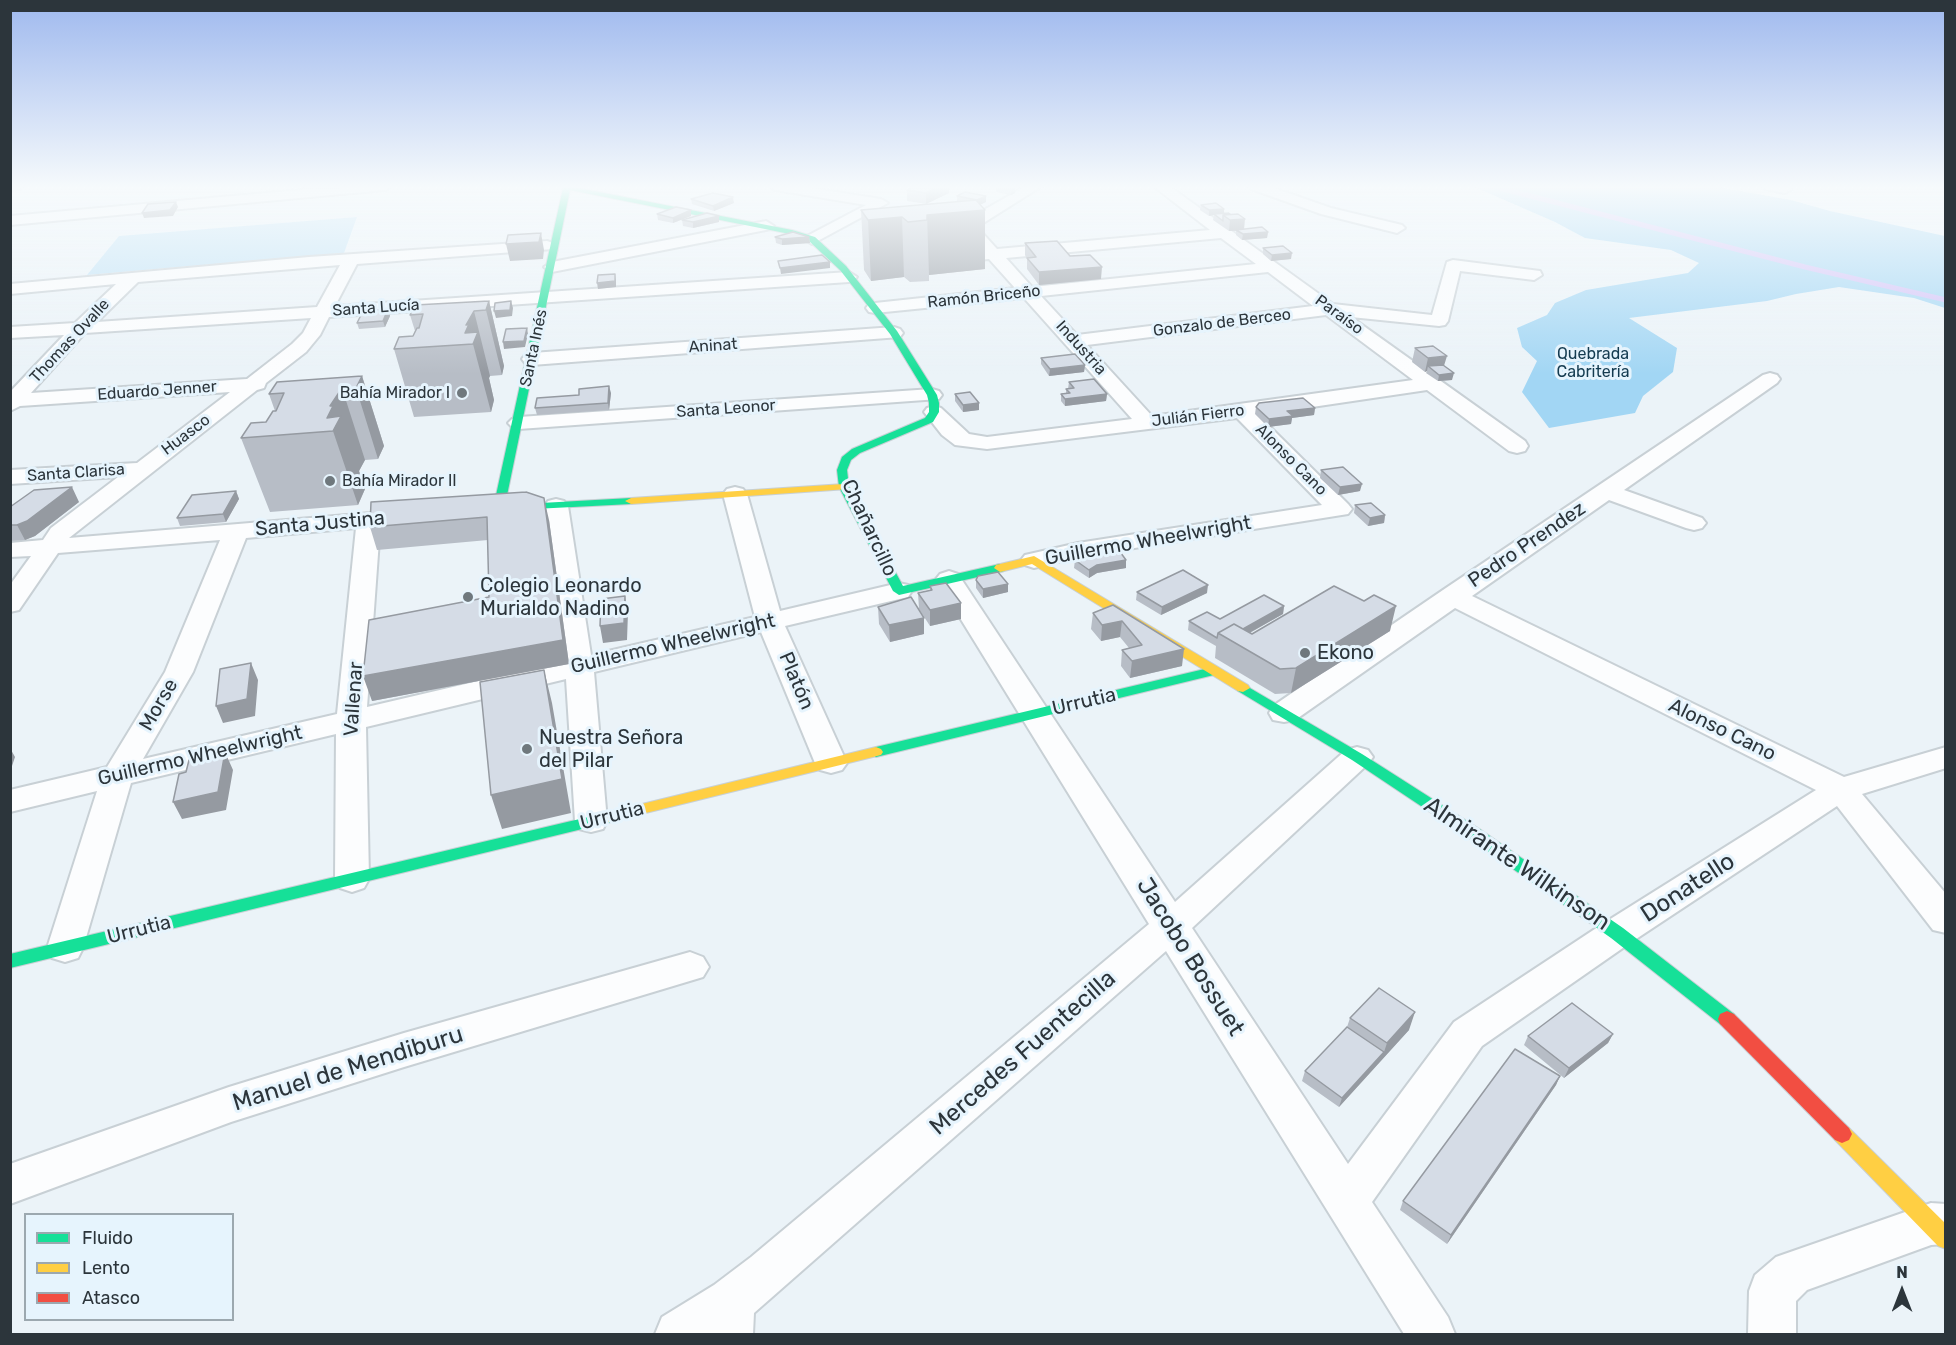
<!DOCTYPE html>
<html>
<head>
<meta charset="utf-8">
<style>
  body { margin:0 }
  #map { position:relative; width:1956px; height:1345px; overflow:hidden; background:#ebf3f8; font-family:Rubik,sans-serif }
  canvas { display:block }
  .frame { position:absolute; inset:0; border:12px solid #2c353b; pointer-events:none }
  .legend { position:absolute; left:24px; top:1213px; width:210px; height:108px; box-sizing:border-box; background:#e6f4fd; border:2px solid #9ca8af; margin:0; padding:8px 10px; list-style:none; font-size:18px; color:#2c353b }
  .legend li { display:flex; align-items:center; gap:12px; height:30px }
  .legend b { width:30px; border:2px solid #9ca8af }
  .north { position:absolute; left:1872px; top:1261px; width:60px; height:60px; -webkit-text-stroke:4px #e6f4fd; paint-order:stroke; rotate:0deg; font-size:16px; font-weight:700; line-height:24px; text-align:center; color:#2c353b }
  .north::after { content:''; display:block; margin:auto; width:21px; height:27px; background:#2c353b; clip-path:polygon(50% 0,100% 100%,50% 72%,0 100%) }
</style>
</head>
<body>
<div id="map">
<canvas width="1956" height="1345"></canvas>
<div class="frame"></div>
<ul class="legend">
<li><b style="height:8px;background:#16e098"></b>Fluido</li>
<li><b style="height:8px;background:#ffcf43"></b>Lento</li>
<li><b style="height:8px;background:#f24e42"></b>Atasco</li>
</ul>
<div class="north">N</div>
</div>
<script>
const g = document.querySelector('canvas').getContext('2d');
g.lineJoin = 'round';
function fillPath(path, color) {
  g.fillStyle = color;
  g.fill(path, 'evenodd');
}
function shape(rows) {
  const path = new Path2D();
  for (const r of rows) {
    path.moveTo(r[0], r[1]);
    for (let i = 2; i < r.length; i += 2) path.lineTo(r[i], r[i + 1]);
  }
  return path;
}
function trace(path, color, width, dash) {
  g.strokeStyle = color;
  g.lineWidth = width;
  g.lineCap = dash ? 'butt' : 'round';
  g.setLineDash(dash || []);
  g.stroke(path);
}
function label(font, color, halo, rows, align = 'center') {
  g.font = font + ' Rubik,sans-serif';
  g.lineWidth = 6;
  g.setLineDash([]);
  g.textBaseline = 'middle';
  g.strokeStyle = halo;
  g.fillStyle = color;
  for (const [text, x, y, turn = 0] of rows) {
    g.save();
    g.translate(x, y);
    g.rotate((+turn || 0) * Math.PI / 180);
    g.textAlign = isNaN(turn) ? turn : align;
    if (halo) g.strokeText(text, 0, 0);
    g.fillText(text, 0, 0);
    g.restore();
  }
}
const green = shape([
  [357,217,344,253,87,275,119,236]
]);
const forest = shape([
  [1472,186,1712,186,1791,200,1830,211,1945,236,1945,308,1914,298,1839,287,1796,294,1767,301,1629,318,1677,348,1673,372,1643,396,1635,413,1549,428,1522,392,1537,361,1522,347,1517,328,1547,315,1555,303,1586,290,1688,273,1699,263,1671,250,1585,238,1555,222]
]);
const stream = shape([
  [1492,186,1805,267,1946,300]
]);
const street = shape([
  [10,186,22,186,20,189,10,190,10,186],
  [344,186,392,186,385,190,10,225,10,216,344,186],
  [768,186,799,186,881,199,888,203,812,244,804,239,807,236,866,205,775,190,768,186],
  [1026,186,1042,186,977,227,997,249,1210,230,1153,186,1169,186,1333,304,1432,315,1447,262,1453,260,1540,271,1542,275,1534,280,1460,271,1448,321,1445,325,1439,326,1351,317,1525,441,1528,446,1525,451,1517,453,1509,451,1427,390,1258,415,1348,504,1352,509,1348,514,1078,557,1034,568,1025,565,1021,560,1025,555,1078,543,1322,505,1237,418,987,449,955,445,942,435,924,412,927,408,934,406,941,408,969,434,987,437,1132,419,1024,298,875,313,869,312,866,308,869,304,875,303,1015,288,989,259,948,263,940,258,948,253,981,250,961,227,968,219,1026,186],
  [1221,238,1256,264,1032,287,1006,258,1221,238],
  [1268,272,1313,306,1077,335,1041,296,1268,272],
  [1326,315,1413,380,1152,416,1087,345,1326,315],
  [1249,186,1268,186,1331,208,1402,225,1405,228,1397,233,1321,214,1251,189,1249,186],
  [1763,186,1788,186,1792,189,1785,193,1765,189,1763,186],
  [766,221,774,226,771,229,552,272,544,267,552,262,766,221],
  [547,241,553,243,555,246,553,249,357,264,335,306,849,272,857,277,849,282,329,317,320,335,306,352,266,383,264,388,257,390,69,538,407,510,415,512,419,517,415,522,380,526,367,707,564,661,544,506,548,501,556,499,564,501,568,506,591,655,755,617,723,494,727,489,735,487,743,489,747,494,780,611,899,583,908,585,912,591,908,597,785,626,847,763,842,770,831,773,820,770,815,763,761,632,594,672,607,821,603,829,591,832,579,829,575,821,566,679,366,727,369,879,364,888,352,892,340,888,335,879,336,734,131,783,83,948,78,958,65,962,52,958,47,948,97,791,10,812,10,790,107,767,165,672,220,540,58,553,19,610,10,612,10,585,31,556,10,557,10,543,43,540,51,528,118,477,10,484,10,470,137,463,230,392,20,406,10,411,10,392,64,335,10,338,10,327,75,323,116,284,10,294,10,284,309,257,547,241],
  [340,265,317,307,97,322,138,282,340,265],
  [311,318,303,333,292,344,247,379,31,393,85,333,311,318],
  [356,528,337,714,143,759,193,672,246,538,356,528],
  [894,327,900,329,903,333,900,337,532,365,525,363,522,359,525,355,532,353,894,327],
  [1770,373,1777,375,1780,379,1777,383,1624,490,1702,518,1706,523,1702,528,1694,530,1686,528,1609,500,1472,596,1844,777,1946,747,1946,768,1862,794,1946,894,1946,933,1933,930,1837,806,1630,943,1482,1046,1372,1202,1448,1317,1455,1334,1404,1334,1166,951,754,1313,753,1334,655,1334,662,1317,714,1285,751,1257,1149,924,936,579,940,574,949,571,958,574,1175,902,1346,750,1357,747,1368,750,1373,757,1368,764,1192,928,1348,1164,1454,1022,1604,923,1816,790,1455,608,1295,720,1284,722,1273,720,1269,713,1273,706,1443,590,1763,375,1770,373],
  [932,389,939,391,942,395,939,399,519,429,512,427,508,423,512,419,519,417,932,389],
  [690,952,703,957,709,967,703,977,404,1067,231,1122,10,1204,10,1164,229,1087,404,1033,690,952],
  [1931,1203,1946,1204,1946,1244,1931,1245,1807,1290,1796,1301,1796,1334,1748,1334,1749,1291,1755,1275,1776,1257,1931,1203]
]);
const fast = shape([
  [558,186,569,186,792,230,815,237,846,266,897,331,937,395,939,403,939,412,933,422,860,453,851,460,847,470,849,487,903,586,1000,564,1006,568,1004,571,899,595,893,591,839,487,837,470,842,457,852,449,925,418,929,412,929,403,927,395,890,334,840,270,809,241,790,234,570,190,505,505,631,498,637,501,631,504,495,511,493,509,563,188,558,186],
  [1213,667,1218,668,1220,671,1218,674,876,757,869,752,876,747,1213,667],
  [1243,684,1362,754,1481,830,1623,928,1734,1014,1736,1019,1734,1024,1727,1027,1720,1024,1611,938,1469,838,1352,760,1238,691,1236,688,1243,684],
  [605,813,611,814,613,818,611,822,10,968,10,954,605,813]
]);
const slow = shape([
  [844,484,848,485,848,489,631,504,625,501,631,498,844,484],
  [1034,556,1248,685,1250,688,1243,692,1238,691,1032,564,1000,572,994,568,996,565,1034,556],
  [876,747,881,749,883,752,881,755,605,823,599,822,597,818,599,814,605,813,876,747],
  [1842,1125,1849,1128,1946,1224,1946,1249,1938,1246,1835,1140,1832,1134,1835,1128,1842,1125]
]);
const jam = shape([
  [1727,1011,1734,1014,1849,1128,1852,1134,1849,1140,1842,1143,1835,1140,1720,1024,1718,1019,1720,1014,1727,1011]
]);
const wall = shape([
  [316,186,343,186,338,189,317,189],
  [916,186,949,186,949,193,926,204,907,201,907,190],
  [996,186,1016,186,1015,193,1011,195,996,192],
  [957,196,986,196,986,202,980,205,985,210,985,269,929,275,929,281,910,282,904,277,871,281,864,270,861,210,959,202,957,201],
  [691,199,734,203,714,211,692,204],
  [1201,205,1224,209,1224,213,1244,229,1268,232,1267,238,1242,240,1236,235,1236,231,1229,231,1213,220,1214,215,1209,216,1200,210],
  [691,210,691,216,673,223,658,220,657,214],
  [719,216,719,222,693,228,683,226,682,220],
  [775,237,809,237,810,243,782,245,776,243],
  [1025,243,1070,256,1101,279,1039,285,1027,269,1027,259,1025,255],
  [1263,248,1291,259,1271,261,1263,254],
  [489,301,504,366,502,375,490,376,489,378,494,400,491,412,414,417,394,349,413,336,415,331,410,315],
  [388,309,390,316,385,327,359,329,357,323],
  [1415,348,1444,366,1452,380,1438,381,1426,373,1427,371,1425,372,1412,362],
  [1041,358,1085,365,1084,372,1049,376,1041,364],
  [362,376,384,446,378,459,365,460,359,471,365,489,358,505,270,512,241,438,266,422,275,411,269,394],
  [1069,382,1107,394,1106,401,1065,406,1061,401,1061,394,1066,394,1066,389,1068,389],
  [611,393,609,410,537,415,535,408],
  [955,394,979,410,963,412,955,401],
  [1256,407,1315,408,1314,415,1292,418,1291,424,1268,427,1255,414],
  [1321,470,1360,491,1338,495,1320,478],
  [236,491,239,499,226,522,180,526,177,518],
  [79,502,35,536,25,540,10,541,10,507],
  [371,502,549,520,569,664,372,701,489,597,488,540,377,550,370,527],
  [1355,505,1385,515,1384,523,1368,526,1354,513],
  [1075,560,1126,560,1126,568,1097,573,1089,578,1074,568],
  [976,580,1008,592,983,598,976,588],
  [930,586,961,619,930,626,919,609,918,593,930,590],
  [1137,592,1207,593,1161,615,1136,600],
  [1113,605,1182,666,1130,678,1121,666,1122,650,1129,648,1120,637,1101,641,1091,629,1093,613],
  [1284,606,1283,614,1250,633,1252,634,1390,631,1291,693,1275,694,1215,658,1216,646,1188,630,1189,621,1220,619],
  [878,607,924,634,890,642,879,624],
  [1350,1018,1409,1030,1339,1107,1302,1081,1305,1071,1347,1027],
  [1613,1034,1608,1043,1564,1078,1524,1045,1528,1036],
  [1560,1076,1556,1085,1447,1244,1400,1210,1403,1201]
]);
const shadedWall = shape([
  [942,186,949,186,949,193,926,204,926,193],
  [1011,186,1016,186,1015,193,1011,195],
  [986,196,986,202,977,206,977,200],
  [733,197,734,203,714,211,713,206],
  [176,202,178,207,173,216,144,218,142,213],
  [1224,209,1224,214,1214,214,1214,215,1209,216,1209,210],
  [691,210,691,216,673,223,673,218],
  [985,210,985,269,929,275,927,215],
  [719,216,719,222,693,228,693,222],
  [902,217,904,277,871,281,868,220],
  [1245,219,1244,230,1229,231,1230,220],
  [1268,232,1267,238,1242,240,1243,234],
  [541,233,544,250,543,259,510,261,506,244],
  [809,237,810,243,782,245,782,239],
  [1292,253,1291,259,1271,261,1272,255],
  [830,262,830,268,781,274,780,268],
  [1102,267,1101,279,1039,285,1039,272],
  [615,274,616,280,616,287,598,289,597,283],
  [489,301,504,366,502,375,486,310],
  [511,301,513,308,512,316,496,318,494,311],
  [388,309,390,316,385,327,383,321],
  [474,311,490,376,489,378,494,400,491,412,473,344,465,333,466,325],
  [527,328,528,334,525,347,504,349,503,342],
  [1447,356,1443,369,1428,366,1427,371,1425,372,1428,358],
  [1085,365,1084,372,1049,376,1050,369],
  [1454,373,1452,380,1438,381,1439,375],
  [362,376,384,446,378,459,356,388],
  [609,386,611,393,609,410,608,403],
  [342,388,365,460,359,471,365,489,358,505,333,431,327,418,330,406],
  [1107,394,1106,401,1065,406,1065,399],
  [979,403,979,410,963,412,963,405],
  [1315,408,1314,415,1292,418,1291,424,1268,427,1269,419,1287,411],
  [1362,484,1360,491,1338,495,1340,487],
  [72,487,79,502,35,536,25,540,17,525],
  [236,491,239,499,226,522,223,514],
  [544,498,549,520,569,664,372,701,363,676,563,640],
  [1385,515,1384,523,1368,526,1370,518],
  [1126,560,1126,568,1097,573,1089,578,1089,570,1097,565],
  [1008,584,1008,592,983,598,983,589],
  [1208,585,1207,593,1161,615,1162,607],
  [625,596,628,612,627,640,603,643,600,626],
  [961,603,961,619,930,626,930,610],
  [1284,606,1283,614,1233,642,1227,638],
  [1396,606,1390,631,1291,693,1296,668],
  [924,618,924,634,890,642,889,625],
  [1122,621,1120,637,1101,641,1102,625],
  [1184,649,1182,666,1130,678,1132,661],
  [251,663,258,680,255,716,223,723,216,706],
  [544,670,552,703,571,813,502,829,491,795],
  [10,748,15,757,10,772],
  [225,752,233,770,226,810,182,819,173,802],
  [1415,1012,1409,1030,1339,1107,1342,1098,1384,1052,1387,1043],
  [1613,1034,1608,1043,1564,1078,1569,1068],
  [1560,1076,1556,1085,1447,1244,1451,1235]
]);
const building = shape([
  [916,186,942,186,926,193,907,190,916,186],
  [965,192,986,196,977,200,957,196,965,192],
  [713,193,733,197,713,206,691,199,713,193],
  [976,200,985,210,927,215,927,220,908,222,902,217,868,220,861,210,976,200],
  [176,202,170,210,142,213,148,204,176,202],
  [1216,203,1224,209,1209,210,1201,205,1216,203],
  [676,207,691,210,673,218,657,214,676,207],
  [707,213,719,216,693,222,682,220,707,213],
  [1228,213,1230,214,1223,215,1223,221,1214,214,1228,213],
  [1238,214,1245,219,1230,220,1223,215,1238,214],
  [1262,227,1268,232,1243,234,1236,230,1262,227],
  [793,232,809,237,782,239,775,237,793,232],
  [541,233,539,242,506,244,508,235,541,233],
  [1057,241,1070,256,1090,255,1102,267,1039,272,1027,258,1036,257,1025,243,1057,241],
  [1283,246,1292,253,1272,255,1263,248,1283,246],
  [822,255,830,262,780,268,778,261,822,255],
  [615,274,615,281,597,283,598,275,615,274],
  [489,301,486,310,474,311,466,325,469,324,465,333,478,332,473,344,394,349,399,337,413,336,417,328,419,328,423,314,410,315,415,305,489,301],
  [511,301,510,310,494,311,495,303,511,301],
  [388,309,383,321,357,323,363,311,388,309],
  [527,328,524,341,503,342,506,329,527,328],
  [1433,346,1447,356,1428,358,1415,348,1433,346],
  [1075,354,1085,365,1050,369,1041,358,1075,354],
  [1443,365,1454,373,1439,375,1428,366,1443,365],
  [362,376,356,388,342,388,330,406,333,406,327,418,341,416,333,431,241,438,251,423,266,422,273,411,276,411,284,393,269,394,277,382,362,376],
  [1094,379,1107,394,1065,399,1061,394,1070,393,1066,389,1074,388,1069,382,1094,379],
  [609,386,608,403,535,408,537,398,579,395,579,389,609,386],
  [970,392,979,403,963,405,955,394,970,392],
  [1303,398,1315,408,1287,411,1293,416,1269,419,1256,407,1259,403,1303,398],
  [1343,467,1362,484,1340,487,1321,470,1343,467],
  [72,487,27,521,17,525,10,525,10,507,34,490,72,487],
  [236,491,223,514,177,518,192,495,236,491],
  [526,492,544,498,563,640,363,676,369,620,489,597,487,517,370,527,371,502,526,492],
  [1371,503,1385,515,1370,518,1355,505,1371,503],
  [1115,545,1126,560,1097,565,1089,570,1075,560,1079,551,1115,545],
  [1183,570,1208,585,1162,607,1137,592,1183,570],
  [998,572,1008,584,983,589,976,580,978,576,998,572],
  [946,583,961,603,930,610,918,593,932,590,930,586,946,583],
  [1334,586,1364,601,1374,595,1396,606,1296,668,1280,669,1218,633,1234,624,1252,634,1334,586],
  [1264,595,1284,606,1243,629,1234,624,1218,633,1217,638,1189,621,1207,612,1220,619,1264,595],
  [625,596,624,623,600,626,601,599,625,596],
  [911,597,924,618,889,625,878,607,911,597],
  [1113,605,1184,649,1132,661,1122,650,1142,645,1122,621,1102,625,1093,613,1113,605],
  [251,663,247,699,216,706,220,669,251,663],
  [544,670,562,779,491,795,480,682,544,670],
  [225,752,218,792,173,802,179,774,186,772,189,760,225,752],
  [1379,988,1415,1012,1387,1043,1350,1018,1379,988],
  [1572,1003,1613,1034,1569,1068,1528,1036,1572,1003],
  [1347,1027,1384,1052,1342,1098,1305,1071,1347,1027],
  [1515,1049,1560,1076,1451,1235,1403,1201,1515,1049]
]);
const markers = [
  [462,393,6,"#6f787d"],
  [330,481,6,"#6f787d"],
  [468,597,6,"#6f787d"],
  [1305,653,6,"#6f787d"],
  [527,749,6,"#6f787d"]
];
const farStreetnames = [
  ["Ramón Briceño",984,297,-6],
  ["Santa Lucía",376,308,-4],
  ["Paraíso",1339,315,36],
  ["Gonzalo de Berceo",1222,323,-7],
  ["Thomas Ovalle",70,341,-47],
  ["Aninat",713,346,-4],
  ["Santa Inés",534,348,-78],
  ["Industria",1081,348,48],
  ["Eduardo Jenner",157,391,-4],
  ["Santa Leonor",726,409,-4],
  ["Julián Fierro",1198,416,-7],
  ["Huasco",186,435,-37],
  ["Alonso Cano",1291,460,45],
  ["Santa Clarisa",76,473,-4]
];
const farParknames = [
  ["Quebrada",1593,354],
  ["Cabritería",1593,372]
];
const farPoinames = [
  ["Bahía Mirador I",450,393],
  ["Bahía Mirador II",342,481,"left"]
];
const streetNames = [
  ["Santa Justina",320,524,-5],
  ["Chañarcillo",869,528,65],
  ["Guillermo Wheelwright",1148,541,-10],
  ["Pedro Prendez",1527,545,-34],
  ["Guillermo Wheelwright",673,644,-13],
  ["Platón",796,681,67],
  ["Vallenar",354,699,-86],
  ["Urrutia",1084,702,-13],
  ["Morse",159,705,-60],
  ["Alonso Cano",1722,730,26],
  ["Guillermo Wheelwright",200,756,-13],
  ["Urrutia",612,816,-14],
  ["Urrutia",139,930,-14]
];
const poiNames = [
  ["Colegio Leonardo",480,586],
  ["Murialdo Nadino",480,609],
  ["Ekono",1317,653],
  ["Nuestra Señora",539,738],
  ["del Pilar",539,761]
];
const nearStreetnames = [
  ["Almirante Wilkinson",1517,864,34],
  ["Donatello",1688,888,-33],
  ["Jacobo Bossuet",1190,957,58],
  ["Mercedes Fuentecilla",1023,1053,-41],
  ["Manuel de Mendiburu",348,1069,-17]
];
fillPath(green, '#bde1f6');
fillPath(forest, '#a2d6f4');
trace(stream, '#d2c1f8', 5);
trace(street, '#c8d0d5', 4);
trace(fast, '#c8d0d5', 2);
trace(slow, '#c8d0d5', 2);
trace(jam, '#c8d0d5', 2);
fillPath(street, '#fcfdfe');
fillPath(fast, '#16e098');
fillPath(slow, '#ffcf43');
fillPath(jam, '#f24e42');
fillPath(wall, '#b7bdc6');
fillPath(shadedWall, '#959aa1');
fillPath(building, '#d5dce6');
trace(building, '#959aa1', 1.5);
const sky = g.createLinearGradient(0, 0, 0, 374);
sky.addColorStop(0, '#9fb9ee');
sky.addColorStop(0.5, '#f6fafc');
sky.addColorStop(1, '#f6fafc00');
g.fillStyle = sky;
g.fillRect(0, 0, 1956, 374);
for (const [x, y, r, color] of markers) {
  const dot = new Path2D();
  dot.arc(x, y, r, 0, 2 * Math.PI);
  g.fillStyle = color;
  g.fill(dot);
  trace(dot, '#e6f4fd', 2);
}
label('16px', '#2c353b', '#e6f4fd', farStreetnames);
label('16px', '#143b50', '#e6f4fd', farParknames);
label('16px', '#2c353b', '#e6f4fd', farPoinames, 'right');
label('20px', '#2c353b', '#e6f4fd', streetNames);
label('20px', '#2c353b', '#e6f4fd', poiNames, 'left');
label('24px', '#2c353b', '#e6f4fd', nearStreetnames);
</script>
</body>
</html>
